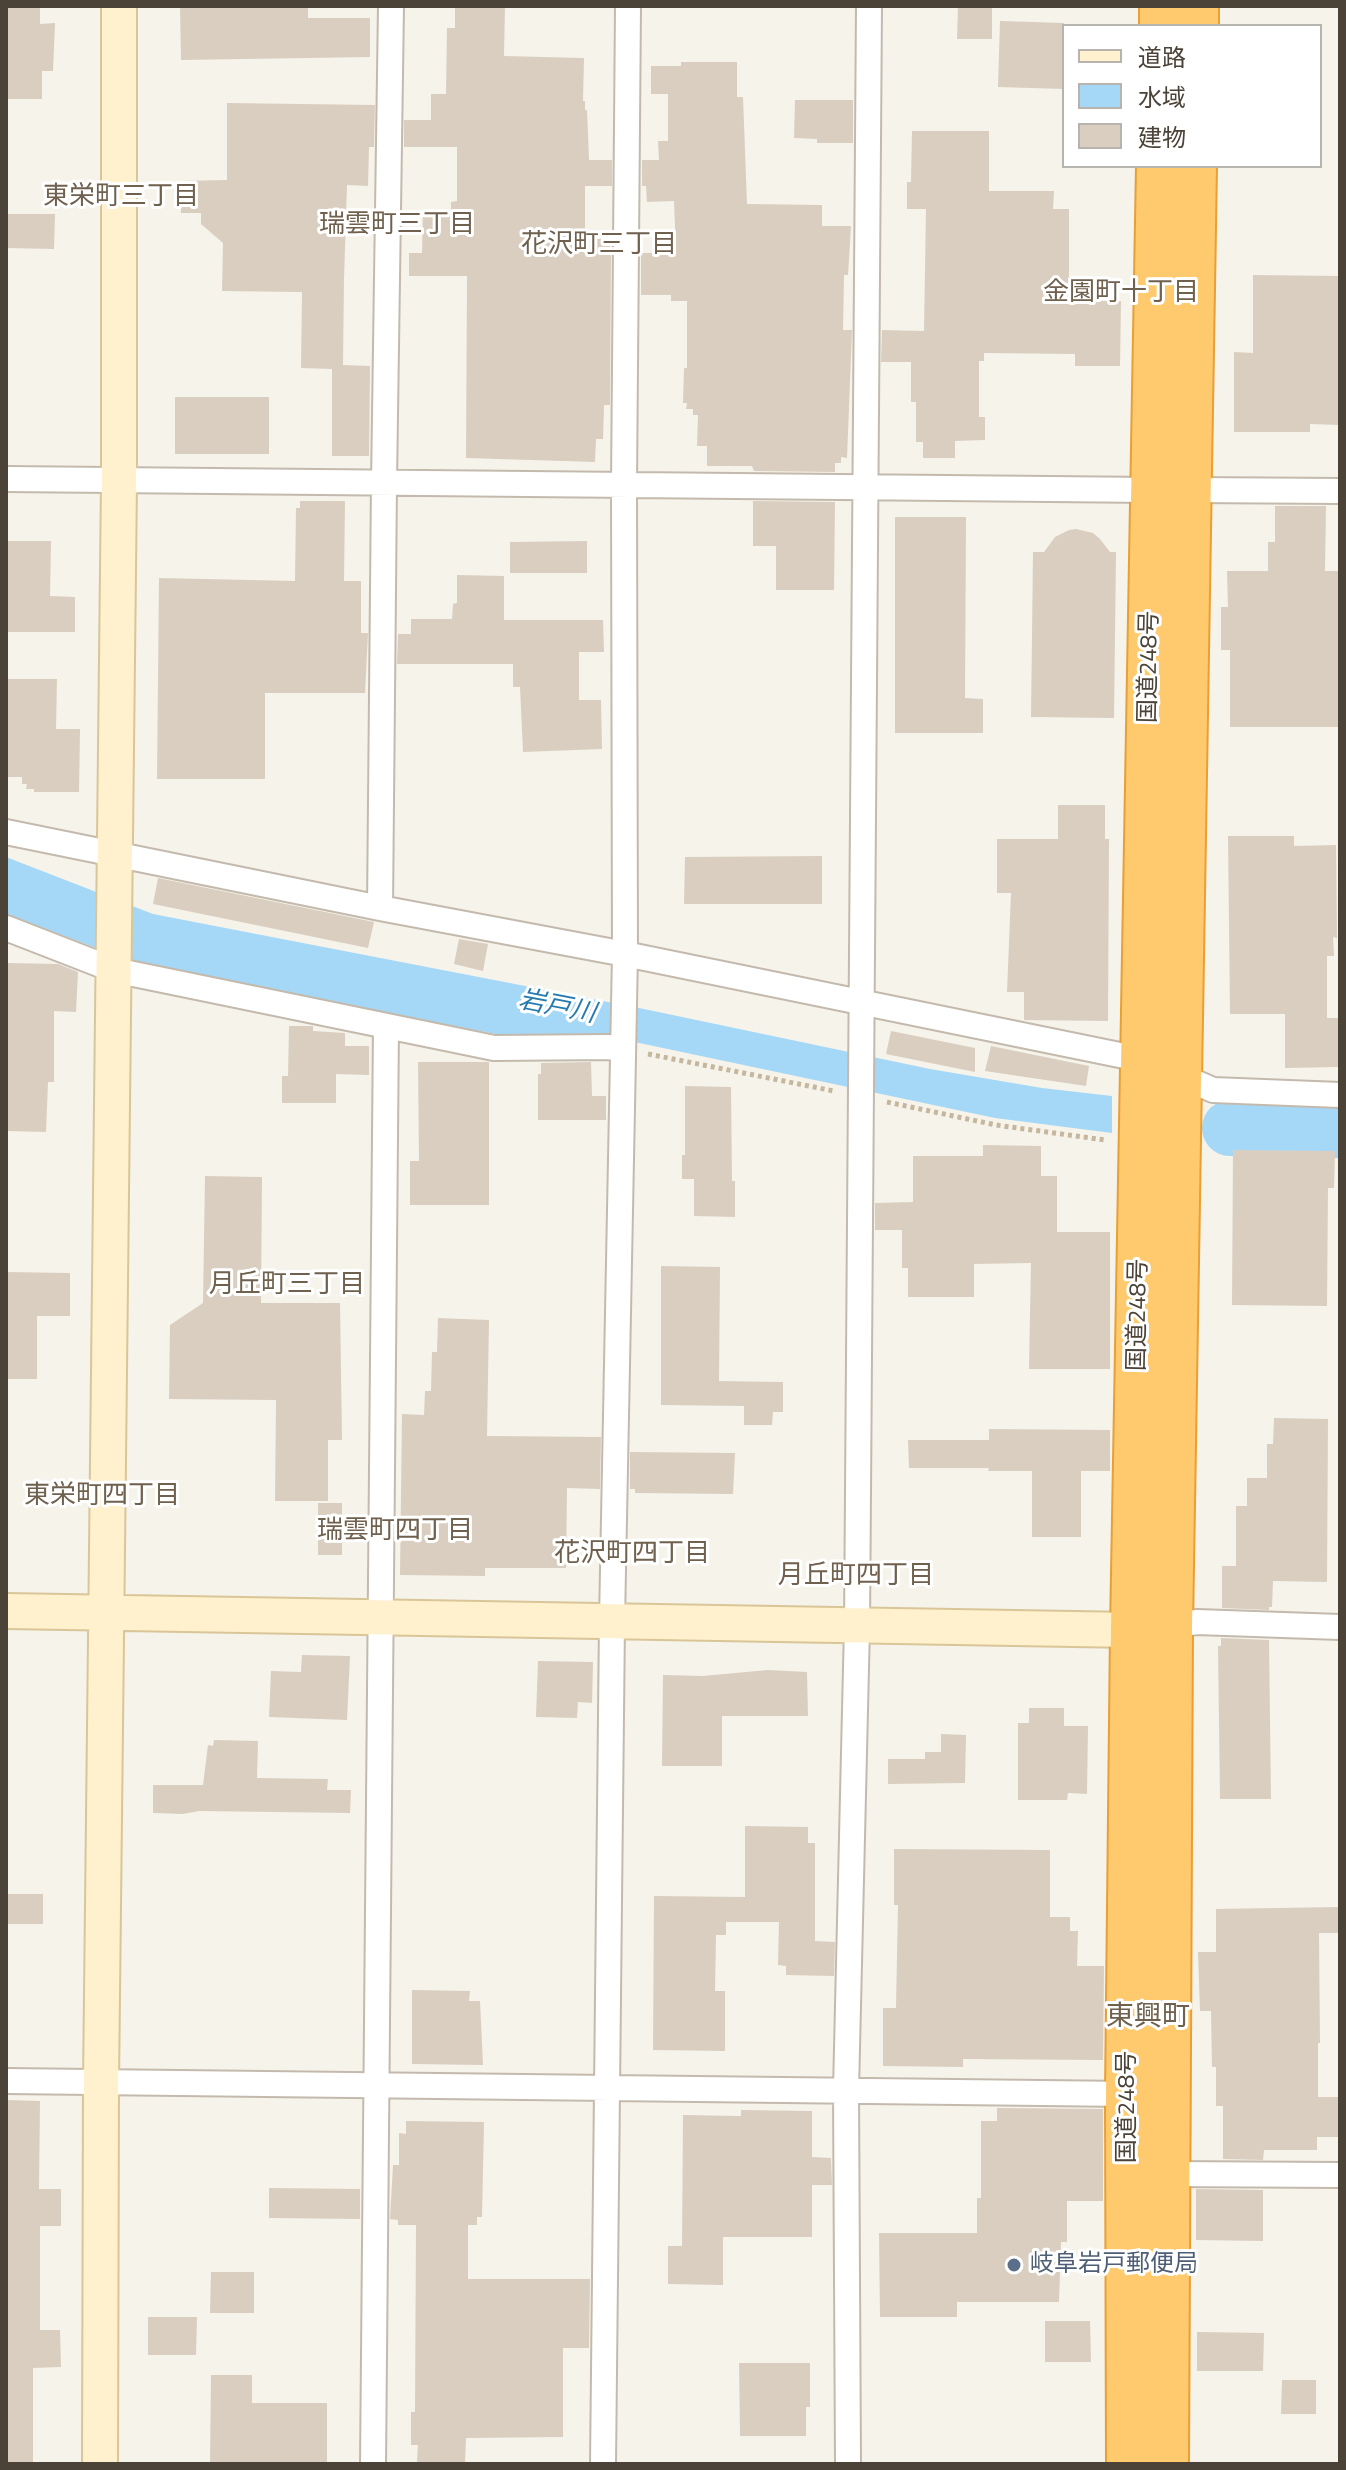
<!DOCTYPE html>
<html>
<head>
<meta charset="utf-8">
<style>
  body { margin:0 }
  #map { position:relative; width:1346px; height:2470px; overflow:hidden; background:#f6f3eb; font-family:"Titillium Web","Noto Sans JP",sans-serif }
  canvas { display:block }
  .frame { position:absolute; inset:0; border:8px solid #4c4338; pointer-events:none }
  .legend { position:absolute; left:1062px; top:24px; width:260px; height:144px; box-sizing:border-box; background:#fff; border:2px solid #b7b4af; margin:0; padding:10px 14px; list-style:none; font-size:24px; color:#4c4338 }
  .legend li { display:flex; align-items:center; gap:16px; height:40px }
  .legend b { width:40px; border:2px solid #b7b4af }
</style>
</head>
<body>
<div id="map">
<canvas width="1346" height="2470"></canvas>
<div class="frame"></div>
<ul class="legend">
<li><b style="height:10px;background:#fff1cd"></b>道路</li>
<li><b style="height:22px;background:#a5d8f6"></b>水域</li>
<li><b style="height:22px;background:#d9cec0"></b>建物</li>
</ul>
</div>
<script>
const g = document.querySelector('canvas').getContext('2d');
g.lineJoin = 'round';
function fillPath(path, color) {
  g.fillStyle = color;
  g.fill(path, 'evenodd');
}
function shape(rows) {
  const path = new Path2D();
  for (const r of rows) {
    path.moveTo(r[0], r[1]);
    for (let i = 2; i < r.length; i += 2) path.lineTo(r[i], r[i + 1]);
  }
  return path;
}
function trace(path, color, width, dash) {
  g.strokeStyle = color;
  g.lineWidth = width;
  g.lineCap = dash ? 'butt' : 'round';
  g.setLineDash(dash || []);
  g.stroke(path);
}
function label(font, color, halo, rows, align = 'center') {
  g.font = font + ' "Titillium Web","Noto Sans JP",sans-serif';
  g.lineWidth = 6;
  g.setLineDash([]);
  g.textBaseline = 'middle';
  g.strokeStyle = halo;
  g.fillStyle = color;
  for (const [text, x, y, turn = 0] of rows) {
    g.save();
    g.translate(x, y);
    g.rotate((+turn || 0) * Math.PI / 180);
    g.textAlign = isNaN(turn) ? turn : align;
    if (halo) g.strokeText(text, 0, 0);
    g.fillText(text, 0, 0);
    g.restore();
  }
}
const water = shape([
  [6,857,153,914,644,1009,930,1069,1042,1088,1112,1096,1112,1133,995,1118,606,1036,496,1034,152,969,6,914]
]);
const river = shape([
  [1230,1128,1340,1130]
]);
const building = shape([
  [6,6,40,6,40,24,55,23,53,71,42,71,42,99,6,99],
  [180,6,308,6,308,18,370,18,370,57,181,60],
  [455,6,505,6,504,56,584,58,583,101,585,101,585,110,587,110,589,160,612,160,612,186,585,186,585,239,610,239,611,253,610,405,604,405,603,439,596,439,595,462,466,458,467,276,409,276,409,253,422,253,423,213,451,213,451,202,457,201,457,147,404,147,404,120,431,120,431,94,446,94,447,28,455,28],
  [958,6,992,6,992,39,957,39],
  [1000,21,1064,23,1064,89,998,87],
  [681,62,737,62,737,97,743,97,747,204,822,205,822,226,851,226,848,275,844,275,843,330,852,330,847,458,841,457,841,463,835,463,835,472,754,471,752,466,707,466,707,446,697,446,698,415,693,415,693,409,686,409,687,403,683,403,684,368,687,368,687,301,671,301,671,295,641,295,641,253,676,253,674,201,647,202,646,186,642,186,642,160,659,160,658,141,668,141,668,94,651,94,651,66,681,66],
  [795,100,853,100,853,143,817,143,817,139,794,138],
  [227,103,375,105,374,147,369,147,368,186,347,185,344,279,343,365,370,366,369,456,332,456,332,369,301,368,302,292,222,291,223,243,201,224,201,213,181,213,181,181,227,180],
  [912,131,989,131,989,191,1054,191,1053,209,1069,209,1069,301,1121,301,1120,366,1075,366,1075,354,984,353,984,361,979,361,979,417,985,417,985,440,955,441,955,458,923,458,923,442,916,442,916,402,911,402,911,362,881,362,882,330,924,331,926,209,907,209,907,182,911,182],
  [6,214,55,214,54,249,6,248],
  [1253,275,1340,276,1340,425,1310,424,1310,432,1234,432,1234,352,1253,353],
  [175,397,269,397,269,454,175,454],
  [300,501,345,501,344,581,361,581,361,633,368,633,365,693,265,693,265,779,157,779,159,578,295,581,296,508,300,508],
  [753,501,835,502,834,590,776,590,776,546,753,546],
  [1275,506,1326,506,1325,571,1340,571,1340,727,1230,727,1230,650,1221,650,1221,607,1228,607,1227,571,1268,571,1268,542,1275,542],
  [895,517,966,517,965,698,983,699,983,733,895,733],
  [1076,529,1093,533,1100,539,1110,552,1116,552,1114,718,1031,717,1033,552,1044,552,1055,537,1069,530],
  [6,541,51,541,50,596,75,597,75,632,6,632],
  [587,541,587,573,510,573,510,542],
  [457,575,504,576,504,620,603,620,604,652,579,652,579,700,601,700,602,749,523,752,520,687,513,687,513,664,397,664,398,634,411,634,411,619,452,619,453,604,457,603],
  [6,679,57,679,56,729,80,729,79,792,34,792,34,789,26,789,27,784,22,784,22,777,6,777],
  [1058,805,1105,805,1105,839,1109,839,1108,1021,1024,1020,1024,992,1007,992,1011,893,997,893,997,839,1058,839],
  [1228,836,1294,836,1294,846,1336,845,1337,938,1333,937,1334,956,1327,956,1327,1018,1338,1018,1338,1067,1285,1068,1285,1014,1230,1014],
  [822,856,822,904,684,904,685,857],
  [158,878,374,922,368,948,153,904],
  [459,939,488,944,483,971,454,964],
  [6,963,58,964,78,972,76,1012,54,1011,54,1082,48,1082,46,1132,6,1131],
  [289,1026,313,1026,313,1031,345,1033,345,1046,369,1046,369,1075,336,1074,336,1103,282,1103,282,1076,288,1076],
  [891,1031,975,1048,975,1072,886,1054],
  [991,1046,1089,1066,1086,1086,985,1071],
  [418,1062,489,1062,489,1205,410,1205,410,1161,419,1161],
  [591,1062,592,1096,606,1096,606,1120,538,1120,538,1074,541,1074,541,1063],
  [685,1086,731,1087,732,1181,735,1181,735,1217,694,1216,694,1179,682,1179,682,1155,685,1155],
  [983,1145,1041,1146,1041,1176,1057,1176,1057,1232,1110,1232,1110,1369,1029,1369,1031,1263,974,1264,974,1297,908,1297,908,1268,902,1268,902,1230,875,1230,875,1203,913,1202,913,1156,983,1156],
  [1233,1150,1335,1151,1334,1188,1328,1188,1327,1306,1232,1305],
  [205,1176,262,1177,261,1303,340,1303,342,1440,328,1440,328,1501,275,1501,276,1400,169,1399,170,1325,203,1303],
  [661,1266,720,1267,719,1381,783,1382,783,1412,773,1412,772,1425,744,1425,744,1406,661,1405],
  [6,1272,70,1273,70,1316,37,1316,37,1379,6,1379],
  [438,1318,489,1320,487,1436,601,1437,600,1489,567,1488,566,1568,485,1568,485,1576,400,1575,402,1414,424,1415,425,1391,431,1391,432,1352,437,1352],
  [1274,1418,1328,1419,1327,1582,1273,1581,1272,1607,1269,1607,1269,1610,1222,1608,1222,1566,1236,1566,1236,1506,1247,1506,1247,1478,1267,1478,1267,1444,1273,1444],
  [989,1429,1110,1430,1110,1471,1081,1471,1081,1537,1032,1537,1032,1471,988,1471,989,1468,909,1468,908,1440,989,1440],
  [630,1452,735,1453,733,1494,635,1493,635,1489,630,1489],
  [318,1503,342,1503,342,1555,318,1555],
  [1221,1638,1269,1640,1271,1799,1220,1799,1218,1646,1221,1646],
  [302,1655,350,1656,347,1720,269,1717,271,1671,301,1672],
  [538,1661,593,1662,592,1703,578,1702,577,1718,536,1717],
  [768,1670,807,1672,808,1716,722,1716,722,1766,662,1766,663,1675,703,1676],
  [1029,1708,1064,1708,1064,1726,1088,1726,1087,1794,1068,1793,1067,1800,1018,1800,1018,1723,1029,1723],
  [941,1734,966,1735,965,1783,888,1784,888,1759,925,1759,925,1752,941,1752],
  [214,1740,258,1741,257,1778,328,1779,327,1790,351,1790,350,1813,199,1811,183,1814,153,1813,153,1785,203,1785,208,1745,213,1746],
  [745,1826,808,1827,808,1843,815,1843,815,1941,835,1942,834,1976,786,1975,786,1966,778,1965,779,1922,726,1922,726,1935,716,1935,715,1991,725,1991,725,2051,653,2050,654,1896,745,1897],
  [894,1849,1050,1850,1050,1917,1070,1917,1070,1931,1078,1931,1077,1966,1104,1966,1103,2060,963,2059,963,2067,883,2066,883,2008,896,2008,898,1905,894,1905],
  [6,1894,43,1894,43,1924,6,1924],
  [1340,1907,1340,1933,1319,1933,1320,2043,1318,2043,1318,2097,1340,2097,1340,2137,1317,2137,1317,2150,1264,2150,1263,2160,1223,2159,1223,2106,1216,2106,1216,2067,1212,2067,1211,2011,1200,2011,1198,1952,1216,1952,1216,1909],
  [412,1990,470,1991,469,2001,480,2001,483,2065,412,2064],
  [6,2100,40,2101,39,2189,61,2189,61,2226,40,2226,40,2330,60,2330,61,2367,33,2368,33,2464,6,2464],
  [997,2108,1103,2109,1103,2201,1067,2201,1067,2242,1061,2242,1059,2302,957,2302,957,2317,880,2317,879,2233,977,2233,977,2198,981,2198,981,2121,997,2121],
  [741,2110,812,2111,812,2157,831,2158,832,2185,812,2185,812,2237,723,2237,723,2285,668,2284,668,2246,682,2246,683,2115,741,2116],
  [406,2121,484,2122,482,2217,477,2217,477,2225,468,2225,468,2279,590,2279,589,2348,563,2348,563,2437,466,2438,465,2463,417,2462,418,2445,411,2445,411,2412,415,2412,416,2225,398,2225,398,2220,390,2219,393,2165,399,2165,399,2133,406,2134],
  [269,2188,360,2189,360,2219,269,2218],
  [1196,2189,1263,2190,1263,2241,1196,2240],
  [211,2272,254,2272,254,2313,210,2313],
  [148,2317,197,2317,196,2355,148,2355],
  [1045,2321,1090,2321,1091,2362,1045,2362],
  [1197,2332,1264,2333,1263,2371,1197,2371],
  [739,2363,810,2363,810,2407,806,2407,806,2436,740,2436],
  [211,2375,252,2375,252,2403,327,2403,327,2464,210,2464],
  [1282,2380,1316,2380,1316,2414,1281,2414]
]);
const path = shape([
  [648,1054,834,1091],
  [887,1102,996,1125,1105,1140]
]);
const street = shape([
  [6,479,1153,490],
  [1190,490,1340,491],
  [6,832,380,908,625,954,1144,1060,1213,1090,1340,1095],
  [380,908,384,483,391,6],
  [6,928,114,970,494,1048,608,1047,623,1049],
  [1160,1627,1197,1622,1340,1627],
  [6,2081,1128,2094],
  [1166,2174,1340,2175],
  [373,2464,386,1026],
  [603,2464,612,1621,625,954,624,485,628,6],
  [848,2464,846,2090,857,1626,869,6]
]);
const secondary = shape([
  [6,1611,1133,1630],
  [100,2464,101,2082,119,481,119,6]
]);
const highway = shape([
  [1162,26,1162,6],
  [1196,26,1196,6],
  [1129,2464,1128,2094,1133,1630,1159,166],
  [1166,2464,1170,1626,1194,166]
]);
const markers = [
  [1014,2265,8,"#5c6f8a"]
];
const streetNames = [
  ["国道248号",1150,667,-89],
  ["国道248号",1139,1315,-89],
  ["国道248号",1128,2107,-90]
];
const serviceNames = [
  ["岐阜岩戸郵便局",1030,2265]
];
const neighbourhoodNames = [
  ["東栄町三丁目",121,198],
  ["瑞雲町三丁目",397,226],
  ["花沢町三丁目",599,246],
  ["金園町十丁目",1121,294],
  ["月丘町三丁目",287,1286],
  ["東栄町四丁目",102,1497],
  ["瑞雲町四丁目",395,1532],
  ["花沢町四丁目",632,1555],
  ["月丘町四丁目",856,1577]
];
const waterNames = [
  ["岩戸川",557,1008,11]
];
const quarterNames = [
  ["東興町",1148,2018]
];
fillPath(water, '#a5d8f6');
trace(river, '#a5d8f6', 56);
fillPath(building, '#d9cec0');
trace(street, '#c3baad', 28);
trace(secondary, '#d9c698', 38);
trace(highway, '#e99f33', 48);
trace(path, '#c6b69d', 5, [4, 4]);
trace(street, '#fff', 24);
trace(secondary, '#fff1cd', 34);
trace(highway, '#ffc96e', 44);
for (const [x, y, r, color] of markers) {
  const dot = new Path2D();
  dot.arc(x, y, r, 0, 2 * Math.PI);
  g.fillStyle = color;
  g.fill(dot);
  trace(dot, '#fff', 3);
}
label('24px', '#4c4338', '#fff', streetNames);
label('24px', '#4e5e75', '#fff', serviceNames, 'left');
label('26px', '#6f614e', '#fff', neighbourhoodNames);
label('italic 26px', '#267aaf', '#fff', waterNames);
label('28px', '#6f614e', '#fff', quarterNames);
</script>
</body>
</html>
